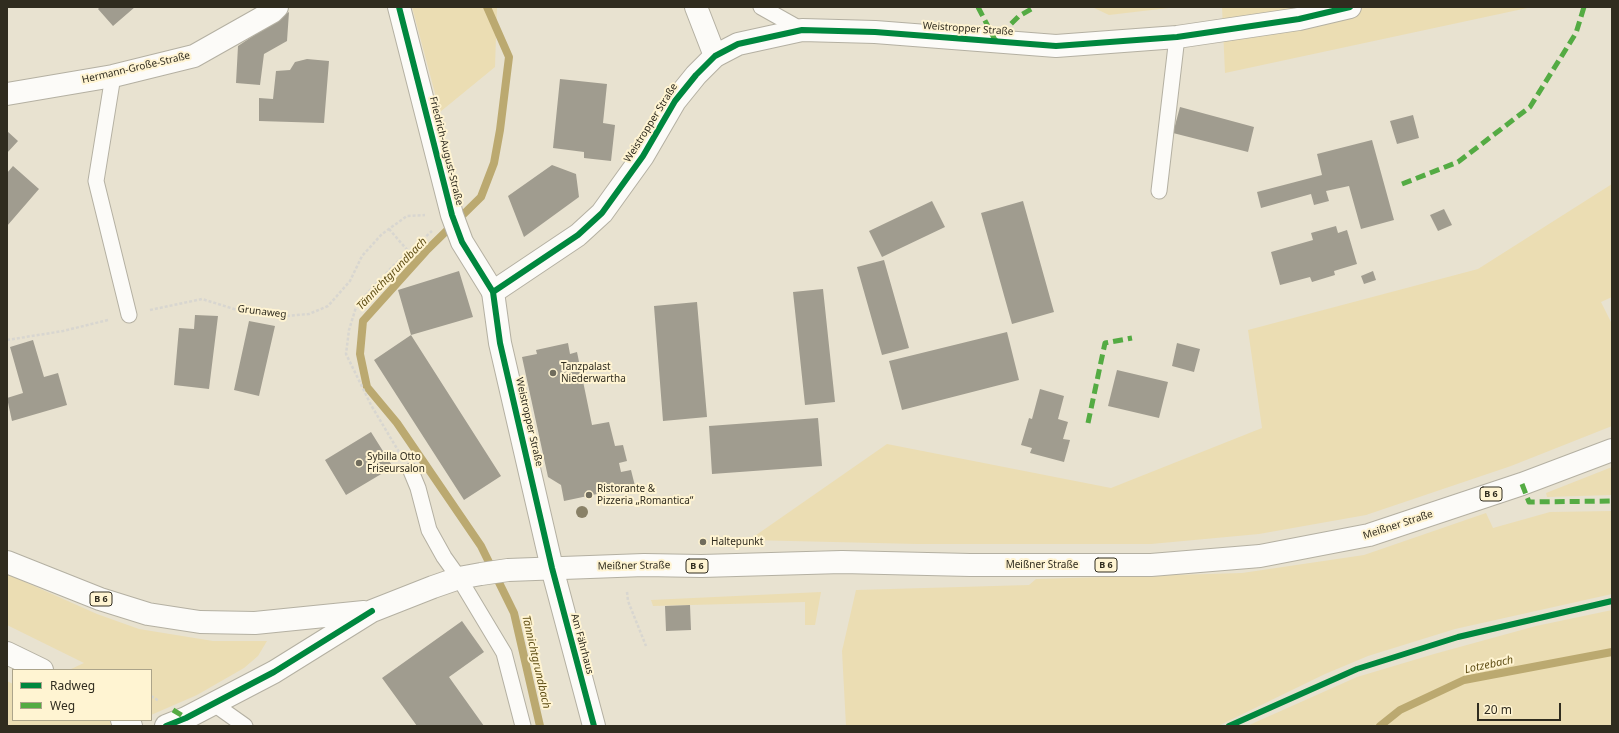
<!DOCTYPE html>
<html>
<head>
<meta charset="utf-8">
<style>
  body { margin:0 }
  #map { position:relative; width:1619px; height:733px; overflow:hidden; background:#e8e2d0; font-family:"Noto Sans",sans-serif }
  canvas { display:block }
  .frame { position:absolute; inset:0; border:8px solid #302c1f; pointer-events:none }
  .legend { position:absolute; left:12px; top:669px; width:140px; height:52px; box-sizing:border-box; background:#fff4d2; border:1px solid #aca48a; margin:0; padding:5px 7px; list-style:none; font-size:12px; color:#302c1f }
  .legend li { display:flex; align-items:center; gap:8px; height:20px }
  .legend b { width:20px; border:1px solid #aca48a }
  .scale { position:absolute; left:1477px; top:703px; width:84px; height:18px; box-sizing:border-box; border:2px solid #302c1f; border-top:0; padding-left:5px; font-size:12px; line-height:14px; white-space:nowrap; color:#302c1f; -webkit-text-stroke:3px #fff4d2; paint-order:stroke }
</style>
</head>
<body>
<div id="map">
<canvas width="1619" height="733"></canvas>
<div class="frame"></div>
<ul class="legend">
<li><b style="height:5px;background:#00873e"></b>Radweg</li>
<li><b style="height:5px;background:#54ab43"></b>Weg</li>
</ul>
<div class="scale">20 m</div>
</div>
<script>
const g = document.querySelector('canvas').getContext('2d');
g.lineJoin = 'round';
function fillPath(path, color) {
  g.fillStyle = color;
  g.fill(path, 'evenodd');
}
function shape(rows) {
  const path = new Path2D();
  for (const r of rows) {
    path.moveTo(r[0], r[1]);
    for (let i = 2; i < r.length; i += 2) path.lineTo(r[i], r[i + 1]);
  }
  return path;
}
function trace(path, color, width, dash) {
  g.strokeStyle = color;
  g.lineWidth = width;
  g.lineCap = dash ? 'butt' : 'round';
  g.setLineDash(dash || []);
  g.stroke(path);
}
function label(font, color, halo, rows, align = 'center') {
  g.font = font + ' "Noto Sans",sans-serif';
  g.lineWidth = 4;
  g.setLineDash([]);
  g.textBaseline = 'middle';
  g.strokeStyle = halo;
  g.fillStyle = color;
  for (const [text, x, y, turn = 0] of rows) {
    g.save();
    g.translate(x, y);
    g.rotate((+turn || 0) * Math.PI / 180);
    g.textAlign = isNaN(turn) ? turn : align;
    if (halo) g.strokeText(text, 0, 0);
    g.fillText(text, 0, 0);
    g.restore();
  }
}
const green = shape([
  [412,7,497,7,495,67,440,112],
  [1092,7,1177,7,1109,15],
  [1222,7,1532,7,1225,73],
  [1612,184,1612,297,1601,302,1612,324,1612,426,1511,466,1366,515,1259,534,1151,544,917,544,749,540,887,444,1111,488,1262,428,1248,330,1478,269],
  [1612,467,1612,495,1547,497,1546,493],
  [1612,511,1612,594,1455,629,1368,656,1325,674,1218,726,846,726,842,651,856,590,1029,585,1036,579,1242,573,1364,555,1486,513,1493,528,1550,512],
  [7,574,97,614,139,629,213,641,267,641,258,656,244,668,197,695,151,715,151,670,69,670,84,663,7,625],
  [821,592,815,625,805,625,805,602,653,606,651,600],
  [1612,610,1612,726,1247,726,1357,677,1434,654,1536,626],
  [7,681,13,684,13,720,134,720,113,726,7,726]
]);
const stream = shape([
  [487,7,509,57,500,130,494,163,481,197,426,251,363,321,360,354,367,387,397,423,481,546,514,613,540,726],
  [1380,726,1400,710,1464,680,1612,652]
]);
const building = shape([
  [100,7,135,7,113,26,98,9],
  [289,12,287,41,264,54,260,85,236,83,238,46],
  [307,59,329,61,324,123,259,121,259,98,273,99,276,71,290,70,295,62],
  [560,79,607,84,603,123,615,125,611,161,584,158,584,152,553,148],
  [1180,107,1254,127,1248,152,1173,133],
  [1413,115,1419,138,1397,144,1390,121],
  [7,131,18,141,7,153],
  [1372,140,1394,220,1361,229,1349,186,1326,191,1329,201,1314,205,1311,194,1261,208,1257,192,1322,175,1317,154],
  [552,165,576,174,579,197,524,237,508,196],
  [13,166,39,189,7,226,7,173],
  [932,201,945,227,882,257,869,231],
  [1023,201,1054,312,1012,324,981,213],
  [1444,209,1452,225,1438,231,1430,215],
  [1336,226,1338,233,1347,230,1357,264,1334,271,1335,275,1312,282,1310,277,1280,285,1271,252,1313,240,1311,233],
  [884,260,909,348,882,355,857,267],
  [459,271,473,317,411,335,398,290],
  [1373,271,1376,280,1364,284,1361,276],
  [823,289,835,402,805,405,793,292],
  [697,302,707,417,663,421,654,306],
  [195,315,218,316,209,389,174,385,179,328,194,329],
  [249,321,275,326,259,396,234,390],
  [1007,332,1019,380,902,410,889,361],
  [411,335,501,476,464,500,374,360],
  [33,340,44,377,58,373,67,405,12,421,7,398,23,393,10,347],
  [568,343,570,354,577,352,592,425,609,422,615,446,623,445,627,461,619,463,621,472,631,470,635,486,564,501,561,485,548,477,522,357,537,354,536,350],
  [1177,343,1200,349,1194,372,1172,366],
  [1117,370,1168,382,1159,418,1108,406],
  [1040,389,1064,396,1058,419,1068,422,1063,439,1070,440,1064,462,1030,453,1032,448,1021,445,1029,418,1032,419],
  [818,418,822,466,712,474,709,426],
  [371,432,393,467,346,495,325,460],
  [690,605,691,630,666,631,665,606],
  [462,621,484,652,449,677,484,726,417,726,382,678]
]);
const path = shape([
  [389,229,409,252],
  [150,310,202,299,234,309,286,316,309,314,328,306,350,281,362,256,382,234,407,216,425,215],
  [7,340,63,331,108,320],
  [399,452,371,405,346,354,349,330,357,304,395,264,432,231],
  [627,592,628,601,646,646],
  [151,696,159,701]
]);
const service = shape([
  [761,7,802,30],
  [113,76,96,181,129,315],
  [1159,191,1177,37],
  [411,471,418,488,429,530,444,557,459,578,504,653,523,726],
  [214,704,245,726]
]);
const minor = shape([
  [399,7,452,215,462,242,493,292],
  [696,7,715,56],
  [7,94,113,76,194,56,272,12,277,7],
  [552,568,594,726]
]);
const tertiary = shape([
  [552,568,500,343,493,292,578,235,602,213,643,156,675,101,696,75,715,56,738,44,802,30,875,32,1056,46,1177,37,1299,19,1350,7]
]);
const secondary = shape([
  [7,653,42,670],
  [122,720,131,726]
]);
const primary = shape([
  [7,562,100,599,148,614,200,622,255,623,364,612],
  [166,726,186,718,274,672,372,611,433,587,459,578,481,574,508,570,644,565,701,566,842,562,970,565,1151,565,1260,556,1369,535,1522,484,1612,450]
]);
const quiet = shape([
  [978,7,995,40,1019,16,1035,7],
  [1402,184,1458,162,1530,107,1576,33,1584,7],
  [1088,423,1105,343,1132,338],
  [1522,484,1529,502,1612,501],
  [173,710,186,718]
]);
const cycleway = shape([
  [399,7,452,215,462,242,493,292,500,343,552,568,594,726],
  [493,292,578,235,602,213,643,156,675,101,696,75,715,56,738,44,802,30,875,32,1056,46,1177,37,1299,19,1350,7],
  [166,726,186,718,274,672,372,611],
  [1229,726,1357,669,1458,637,1612,601]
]);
const trees = [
  [582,512]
];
const markers = [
  [553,373,4,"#706c5d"],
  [359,463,4,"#706c5d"],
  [589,495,4,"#706c5d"],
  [703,542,4,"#706c5d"]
];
const shields = [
  [1491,494,22],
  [1106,565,22],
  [697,566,22],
  [101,599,22]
];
const shieldNames = [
  ["B 6",1491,494],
  ["B 6",1106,565],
  ["B 6",697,566],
  ["B 6",101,599]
];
const streetNames = [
  ["Weistropper Straße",968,29,4],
  ["Hermann-Große-Straße",136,68,-13],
  ["Weistropper Straße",651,123,-58],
  ["Friedrich-August-Straße",446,151,76],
  ["Grunaweg",262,312,7],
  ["Weistropper Straße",529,422,77],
  ["Meißner Straße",1398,525,-18],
  ["Meißner Straße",1042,565],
  ["Meißner Straße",634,566,-1],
  ["Am Fährhaus",582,644,75]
];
const poiNames = [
  ["Tanzpalast",561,367],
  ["Niederwartha",561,379],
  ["Sybilla Otto",367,457],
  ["Friseursalon",367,469],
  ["Ristorante &",597,489],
  ["Pizzeria „Romantica“",597,501],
  ["Haltepunkt",711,542]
];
const waterNames = [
  ["Tännichtgrundbach",392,274,-46],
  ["Tännichtgrundbach",536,662,77],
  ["Lotzebach",1489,665,-12]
];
fillPath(green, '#ebddb3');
trace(stream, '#bba970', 8);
fillPath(building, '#a09c8f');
trace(service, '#b4b0a2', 17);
trace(minor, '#b4b0a2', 24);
trace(tertiary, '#b4b0a2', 24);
trace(secondary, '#b4b0a2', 24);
trace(primary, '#b4b0a2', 24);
trace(path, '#d8d6d0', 2.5, [3, 2]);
trace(service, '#fcfbf8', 15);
trace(minor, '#fcfbf8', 22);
trace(tertiary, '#fcfbf8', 22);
trace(secondary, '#fcfbf8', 22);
trace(primary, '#fcfbf8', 22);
trace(quiet, '#54ab43', 5, [10, 5]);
trace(cycleway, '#00873e', 6);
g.fillStyle = '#898167';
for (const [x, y] of trees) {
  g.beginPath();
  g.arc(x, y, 6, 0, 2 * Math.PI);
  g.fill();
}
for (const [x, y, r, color] of markers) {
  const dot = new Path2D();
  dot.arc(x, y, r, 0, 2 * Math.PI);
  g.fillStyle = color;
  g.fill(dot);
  trace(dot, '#fff4d2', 1.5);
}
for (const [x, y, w] of shields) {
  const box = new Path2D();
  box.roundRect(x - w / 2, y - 7, w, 14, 3);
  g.fillStyle = '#fff4d2';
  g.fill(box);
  trace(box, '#302c1f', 1);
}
label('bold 9px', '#302c1f', null, shieldNames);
label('10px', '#302c1f', '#fff4d2', streetNames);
label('10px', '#302c1f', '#fff4d2', poiNames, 'left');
label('italic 11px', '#604f16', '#fff4d2', waterNames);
</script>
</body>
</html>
